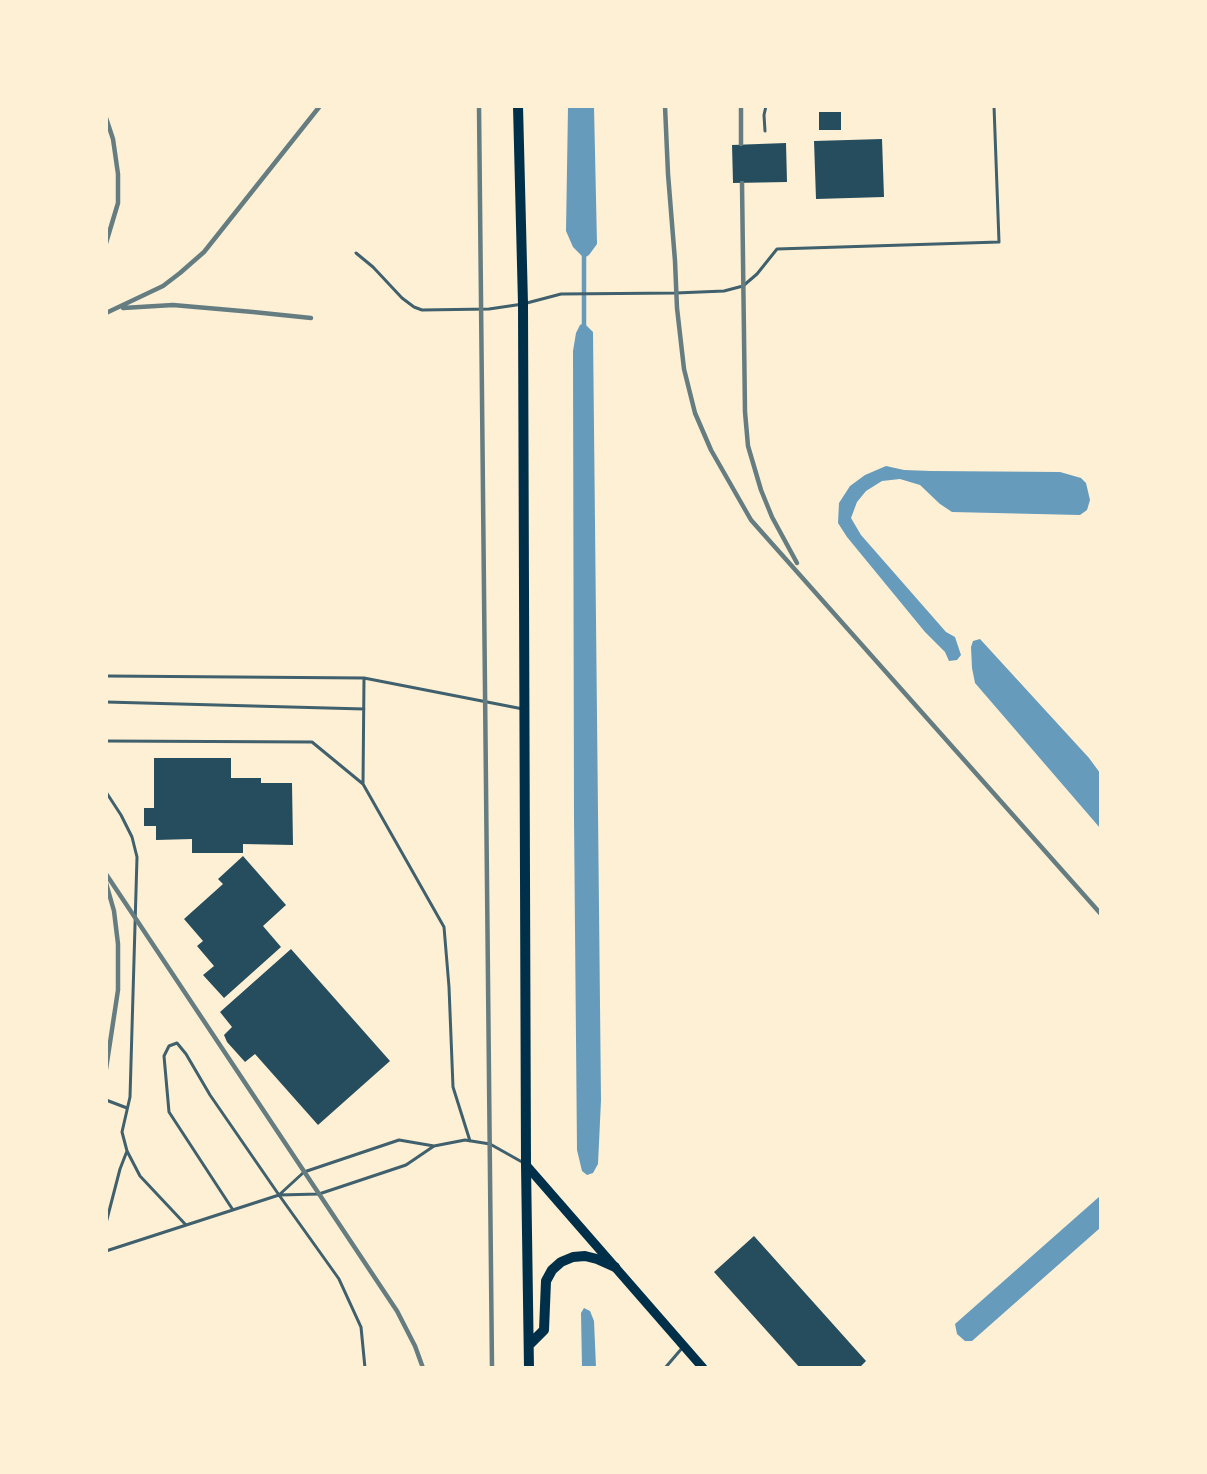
<!DOCTYPE html>
<html>
<head>
<meta charset="utf-8">
<style>
  body { margin:0 }
  #map { position:relative; width:1207px; height:1474px; overflow:hidden; background:#fdf0d5; font-family:"Open Sans",sans-serif }
  canvas { display:block }
  .frame { position:absolute; inset:0; border:108px solid #fdf0d5; pointer-events:none }
</style>
</head>
<body>
<div id="map">
<canvas width="1207" height="1474"></canvas>
<div class="frame"></div>
</div>
<script>
const g = document.querySelector('canvas').getContext('2d');
g.lineJoin = 'round';
function fillPath(path, color) {
  g.fillStyle = color;
  g.fill(path, 'evenodd');
}
function shape(rows) {
  const path = new Path2D();
  for (const r of rows) {
    path.moveTo(r[0], r[1]);
    for (let i = 2; i < r.length; i += 2) path.lineTo(r[i], r[i + 1]);
  }
  return path;
}
function trace(path, color, width, dash) {
  g.strokeStyle = color;
  g.lineWidth = width;
  g.lineCap = dash ? 'butt' : 'round';
  g.setLineDash(dash || []);
  g.stroke(path);
}
const water = shape([
  [568,107,594,107,597,244,589,255,584,258,573,247,566,231],
  [584,323,593,332,601,1100,598,1164,593,1173,587,1175,582,1171,577,1150,574,817,573,351,576,333,580,325],
  [886,466,904,470,931,471,1060,472,1081,478,1086,483,1090,500,1087,510,1080,515,952,512,940,504,920,485,900,479,882,481,866,491,857,502,851,518,861,535,946,632,955,637,961,655,957,660,949,661,945,652,925,632,847,537,838,523,839,503,850,486,865,475],
  [980,639,1089,758,1100,773,1100,828,975,683,972,668,971,647,973,641],
  [1100,1196,1100,1228,972,1341,965,1341,957,1334,955,1324],
  [584,1308,590,1311,594,1321,596,1367,582,1367,581,1313]
]);
const stream = shape([
  [584,253,584,329]
]);
const building = shape([
  [819,112,841,112,841,130,819,130],
  [882,139,884,197,816,199,814,141],
  [786,143,787,182,733,183,732,145],
  [154,758,231,758,231,778,261,778,261,783,292,783,293,845,243,844,243,853,192,853,192,839,156,840,156,826,144,826,144,808,154,808],
  [243,856,286,905,263,926,281,947,224,998,203,975,214,966,197,946,203,941,184,919,223,884,218,879],
  [291,949,390,1061,318,1125,255,1054,245,1062,227,1042,224,1035,232,1027,220,1012],
  [754,1236,866,1361,859,1368,800,1368,714,1272]
]);
const service = shape([
  [765,131,764,115,766,106],
  [356,253,373,267,402,298,414,307,422,310,489,309,523,304,561,294,676,293,724,291,743,286,757,274,777,249,999,242,994,106],
  [106,676,364,678],
  [106,702,364,709],
  [106,741,312,742,363,784],
  [106,792,121,815,132,837,137,857,130,1097,122,1132,127,1151,140,1176,186,1225],
  [106,1100,127,1108],
  [470,1141,453,1087,449,987,444,927,363,784,364,678,523,709],
  [434,1146,465,1140,490,1144,522,1162],
  [233,1210,169,1112,164,1056,169,1046,177,1043,186,1054,210,1095,279,1195,339,1279,361,1327,365,1368],
  [106,1223,120,1169,127,1151],
  [106,1251,279,1195,319,1194,406,1165,434,1146,399,1140,304,1172,279,1195],
  [665,1368,683,1347]
]);
const secondary = shape([
  [526,1165,703,1368]
]);
const primary = shape([
  [518,106,523,304,526,1165,529,1368],
  [529,1345,544,1330,546,1281,552,1270,561,1262,573,1257,585,1256,597,1259,615,1267]
]);
const rail = shape([
  [479,106,492,1368],
  [665,106,668,174,675,261,677,308,684,369,695,413,711,450,751,520,1100,913],
  [741,106,741,144],
  [106,118,113,139,118,174,118,203,106,243],
  [742,183,745,412,748,446,761,490,772,517,797,563],
  [123,308,173,305,253,312,311,318],
  [106,313,163,286,180,273,204,252,320,106],
  [106,874,397,1311,415,1346,423,1368],
  [106,883,114,911,118,944,118,990,106,1069]
]);
fillPath(water, '#669bbc');
trace(stream, '#669bbc', 4.5);
fillPath(building, '#264d5e');
trace(service, '#3f606c', 3);
trace(secondary, '#003049', 9);
trace(primary, '#003049', 10);
trace(rail, '#657d81', 4.5);
</script>
</body>
</html>
